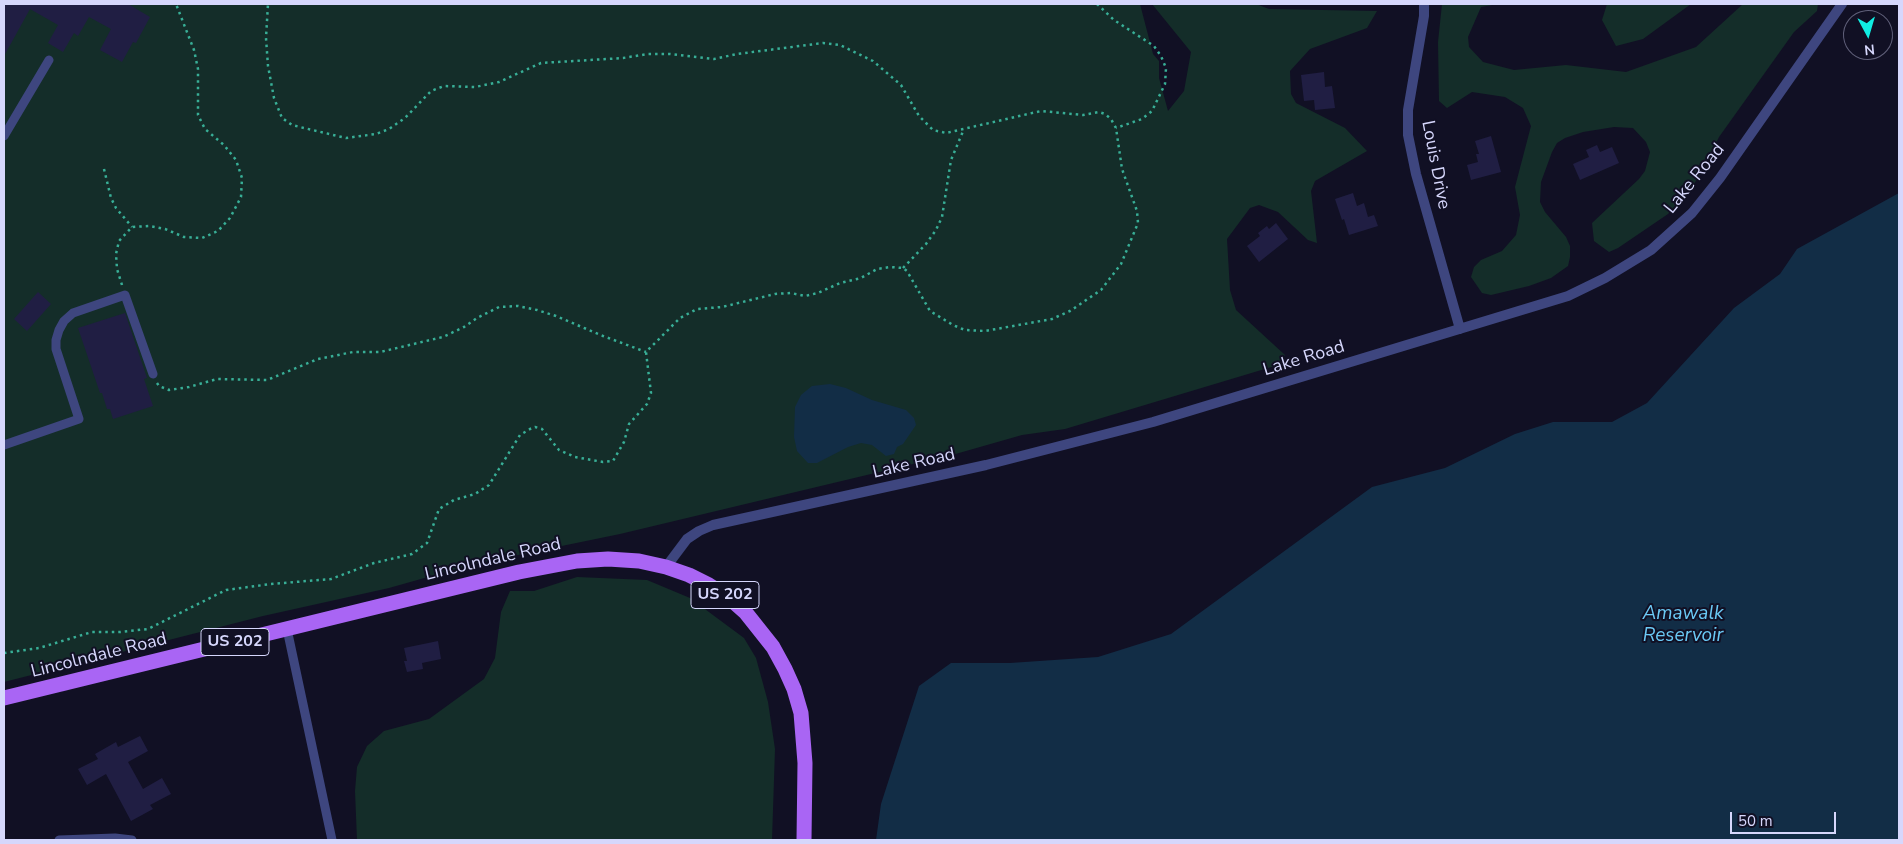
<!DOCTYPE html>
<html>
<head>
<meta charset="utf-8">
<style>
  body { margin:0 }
  #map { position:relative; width:1903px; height:844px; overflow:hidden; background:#111024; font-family:"Nunito Sans",sans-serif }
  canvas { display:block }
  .frame { position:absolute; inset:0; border:5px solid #d6d7fc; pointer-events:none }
  .north { position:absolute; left:1843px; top:10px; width:50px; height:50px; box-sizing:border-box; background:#111024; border:1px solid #60607a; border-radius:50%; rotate:174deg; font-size:14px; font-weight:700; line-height:20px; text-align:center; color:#d6d7fc }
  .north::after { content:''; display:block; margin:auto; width:18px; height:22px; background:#10eee3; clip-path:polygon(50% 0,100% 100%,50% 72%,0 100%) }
  .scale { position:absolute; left:1730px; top:812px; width:106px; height:22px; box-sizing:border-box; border:2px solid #d6d7fc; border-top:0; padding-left:6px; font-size:15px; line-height:18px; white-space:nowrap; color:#d6d7fc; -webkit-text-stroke:4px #111024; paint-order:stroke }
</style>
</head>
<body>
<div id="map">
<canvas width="1903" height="844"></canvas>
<div class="frame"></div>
<div class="north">N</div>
<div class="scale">50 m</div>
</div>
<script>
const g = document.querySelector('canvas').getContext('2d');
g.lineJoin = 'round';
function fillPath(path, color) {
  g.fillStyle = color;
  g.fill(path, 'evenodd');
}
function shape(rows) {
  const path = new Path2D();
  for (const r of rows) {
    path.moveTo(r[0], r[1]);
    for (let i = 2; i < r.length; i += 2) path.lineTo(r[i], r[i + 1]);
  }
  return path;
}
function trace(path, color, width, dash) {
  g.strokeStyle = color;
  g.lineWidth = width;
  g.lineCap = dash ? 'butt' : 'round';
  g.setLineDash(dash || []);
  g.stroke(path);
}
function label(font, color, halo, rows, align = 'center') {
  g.font = font + ' "Nunito Sans",sans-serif';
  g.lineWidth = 4;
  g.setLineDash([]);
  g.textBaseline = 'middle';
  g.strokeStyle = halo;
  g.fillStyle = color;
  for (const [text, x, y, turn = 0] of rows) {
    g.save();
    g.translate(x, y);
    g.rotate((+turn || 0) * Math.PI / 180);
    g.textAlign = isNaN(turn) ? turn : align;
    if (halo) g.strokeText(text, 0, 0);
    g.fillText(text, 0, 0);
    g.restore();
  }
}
const green = shape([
  [4,4,1140,4,1153,54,1159,61,1159,78,1168,111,1184,91,1191,52,1152,4,1256,4,1269,9,1377,11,1367,28,1310,49,1290,71,1291,94,1296,103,1345,128,1367,151,1315,181,1311,191,1317,243,1308,240,1278,212,1259,205,1250,208,1227,239,1230,290,1236,310,1285,355,1278,365,1065,429,1022,435,952,455,946,453,917,463,620,534,474,564,389,588,263,616,4,682],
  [1442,4,1498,4,1481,7,1468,37,1469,47,1483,62,1514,70,1566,65,1626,72,1696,47,1743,4,1818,4,1817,11,1794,32,1719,137,1700,175,1689,191,1668,214,1618,248,1609,252,1594,241,1592,223,1639,179,1645,171,1650,152,1646,142,1633,128,1614,127,1583,132,1565,138,1557,143,1552,152,1541,182,1540,202,1545,212,1566,237,1570,246,1570,257,1568,266,1551,278,1529,286,1491,295,1482,293,1471,277,1474,267,1481,260,1502,251,1516,235,1520,215,1515,187,1531,126,1523,108,1505,97,1472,92,1447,108,1439,101,1438,42],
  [1607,4,1691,4,1643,39,1616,46,1602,20],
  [577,577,647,580,690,598,744,638,756,658,768,702,775,749,772,840,357,840,355,791,357,767,367,746,384,731,429,719,484,679,495,658,501,612,510,591,534,591]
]);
const water = shape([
  [1899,193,1899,840,876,840,881,804,919,686,951,663,1010,663,1098,657,1171,634,1372,487,1445,468,1515,434,1553,422,1612,422,1647,403,1734,308,1780,274,1797,249],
  [830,384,846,388,872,400,906,410,914,418,916,425,903,444,897,447,894,454,886,456,872,445,861,443,848,447,817,463,808,463,797,451,794,437,795,407,801,395,812,386]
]);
const building = shape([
  [4,4,128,4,150,17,136,43,133,42,122,62,100,50,111,29,89,17,78,36,74,33,63,52,48,43,58,25,30,9,4,56],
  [1324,72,1325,87,1332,86,1335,108,1315,110,1314,100,1304,101,1301,75],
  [1491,136,1501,172,1471,180,1467,165,1478,162,1476,154,1479,154,1475,141],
  [1597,145,1600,152,1612,147,1619,163,1580,180,1573,164,1589,157,1586,150],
  [1353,193,1357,206,1364,203,1368,217,1374,215,1378,226,1349,235,1344,219,1342,220,1335,199],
  [1276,223,1288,239,1259,262,1247,246,1260,236,1258,233,1267,226,1269,229],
  [38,292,51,304,27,331,14,319],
  [125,313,147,378,144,379,153,406,113,419,110,409,107,409,102,393,100,393,78,328],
  [438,641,441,659,422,663,423,669,407,672,404,661,407,661,404,648],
  [140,736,148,751,128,762,143,789,162,778,171,794,150,805,153,809,131,821,106,774,87,785,78,769,98,759,95,754,116,742,118,747]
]);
const path = shape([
  [1097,4,1114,20,1154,46,1161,56,1166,68,1165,84,1152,111,1142,119,1116,128],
  [104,169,111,198,116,208,132,227],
  [903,268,926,244,936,230,942,217,951,160,964,129],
  [122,285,117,269,116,254,119,241,132,227,150,226,165,229,184,237,202,238,218,231,230,218,241,197,242,178,236,160,224,145,205,129,198,115,198,69,194,50,176,4],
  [157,383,159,386,169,390,189,387,217,379,267,380,318,359,353,352,380,352,443,337,464,327,477,318,499,307,518,306,537,310,556,316,603,336,646,352],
  [4,653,39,648,92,632,120,632,148,629,226,590,271,584,331,579,374,563,412,554,427,543,439,509,454,500,475,494,489,485,520,435,530,429,535,427,542,429,559,450,575,457,603,462,613,461,624,442,629,424,647,404,651,393,646,352,680,318,697,309,722,307,775,294,791,293,805,296,818,293,840,283,861,278,877,269,890,267,903,268,907,271,930,311,953,325,965,330,985,331,1052,319,1070,311,1101,290,1121,264,1138,223,1137,211,1122,169,1116,128,1111,119,1105,114,1099,112,1083,115,1041,111,946,133,933,130,919,116,901,85,873,61,840,45,823,43,737,54,714,59,670,54,648,54,623,58,541,63,499,82,475,87,444,86,431,91,405,118,389,129,376,134,346,138,304,128,292,125,282,118,274,98,268,66,266,38,268,4]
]);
const lane = shape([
  [4,136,49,60],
  [4,445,79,419,56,349,56,340,59,330,64,321,73,313,125,295,153,374],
  [287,629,332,840],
  [59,840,115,838,132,840]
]);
const street = shape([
  [1424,4,1424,16,1408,110,1408,135,1416,174,1460,329],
  [666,567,687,539,699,531,713,525,986,465,1153,422,1568,296,1605,278,1651,250,1692,213,1720,178,1842,4]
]);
const primary = shape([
  [4,698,519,572,577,561,608,559,639,561,666,567,689,575,709,585,728,597,746,613,773,647,785,669,794,689,801,713,805,763,804,840]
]);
const shields = [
  [725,595,68],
  [235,642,68]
];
const shieldNames = [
  ["US 202",725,595],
  ["US 202",235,642]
];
const streetNames = [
  ["Louis Drive",1435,165,79],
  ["Lake Road",1695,179,-51],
  ["Lake Road",1304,359,-17],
  ["Lake Road",914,464,-13],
  ["Lincolndale Road",493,560,-13],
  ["Lincolndale Road",99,656,-14]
];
const waterNames = [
  ["Amawalk",1683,614],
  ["Reservoir",1683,636]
];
fillPath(green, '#142d29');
fillPath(water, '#122d46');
fillPath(building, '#201e43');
trace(path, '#38ae96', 2.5, [2.5, 4]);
trace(lane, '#3e467f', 9);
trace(street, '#3e467f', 10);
trace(primary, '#a965f4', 15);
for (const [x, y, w] of shields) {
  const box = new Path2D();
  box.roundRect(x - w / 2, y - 13.5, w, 27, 4);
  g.fillStyle = '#111024';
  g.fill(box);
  trace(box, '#d6d7fc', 1);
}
label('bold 16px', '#d6d7fc', null, shieldNames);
label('18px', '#d6d7fc', '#111024', streetNames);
label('italic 19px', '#6bc9f5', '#111024', waterNames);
</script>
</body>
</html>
